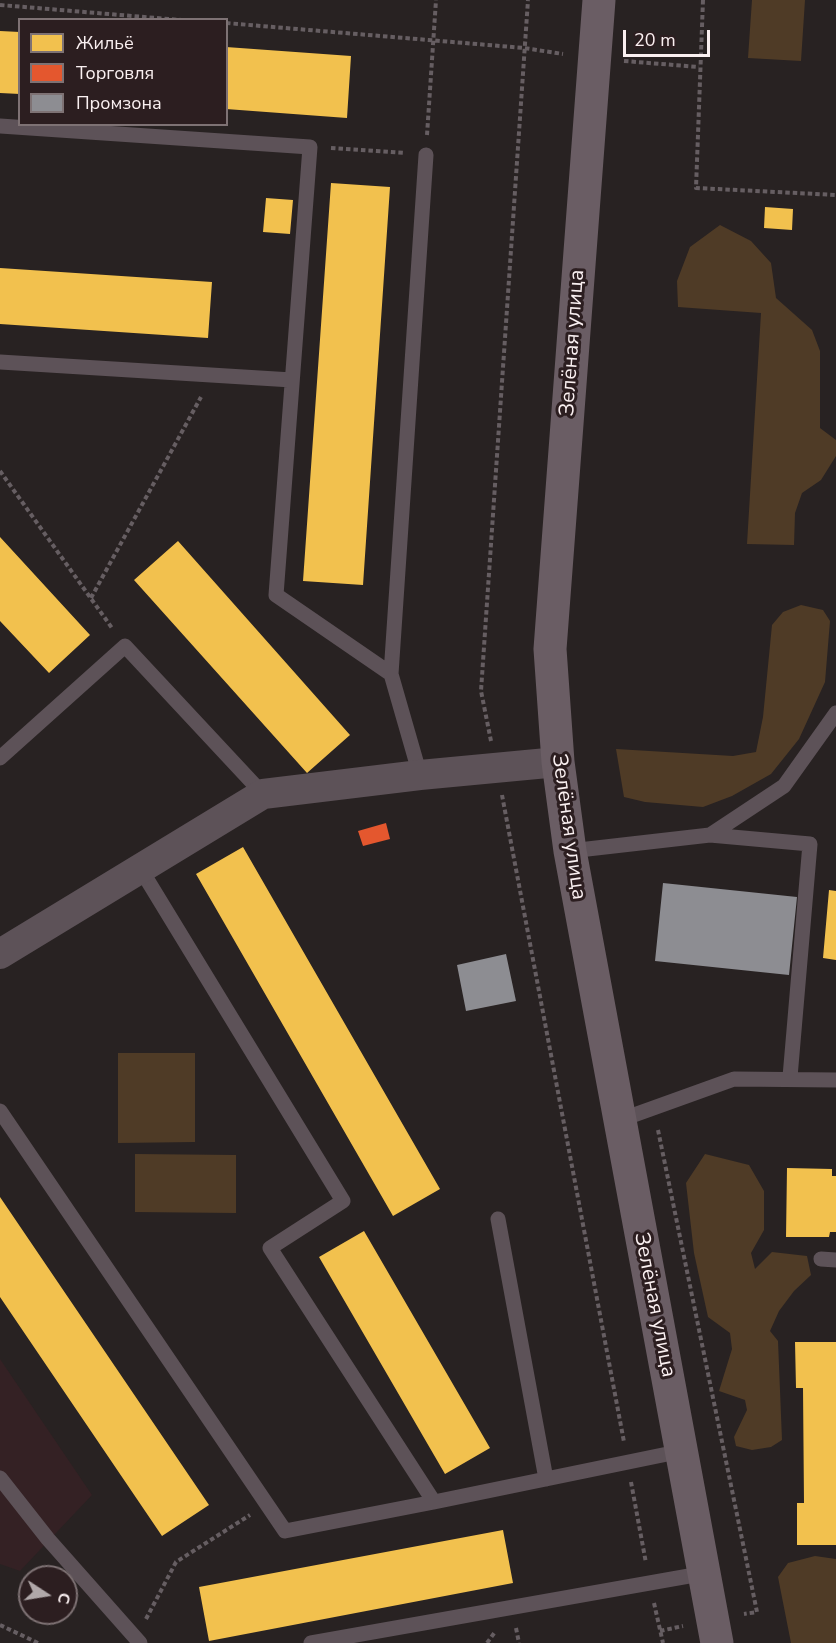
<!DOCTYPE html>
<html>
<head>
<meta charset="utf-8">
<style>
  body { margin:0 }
  #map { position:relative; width:836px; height:1643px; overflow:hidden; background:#282222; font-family:"Nunito Sans",sans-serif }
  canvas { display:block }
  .legend { position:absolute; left:18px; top:18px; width:210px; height:108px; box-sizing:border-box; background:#2c1e20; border:2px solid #7e7274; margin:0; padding:8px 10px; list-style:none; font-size:18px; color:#faf0f1 }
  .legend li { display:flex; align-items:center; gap:12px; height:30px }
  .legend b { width:30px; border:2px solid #7e7274 }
  .north { position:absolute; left:18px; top:1565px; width:60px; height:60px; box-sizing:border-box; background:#2c1e20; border:2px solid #7e7274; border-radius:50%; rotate:102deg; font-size:16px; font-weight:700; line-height:24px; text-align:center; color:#faf0f1 }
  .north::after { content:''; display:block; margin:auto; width:21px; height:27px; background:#b0a8a9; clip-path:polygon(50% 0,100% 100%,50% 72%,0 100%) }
  .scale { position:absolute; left:623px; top:30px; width:87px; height:27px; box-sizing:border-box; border:3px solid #faf0f1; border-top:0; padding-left:8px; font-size:18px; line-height:21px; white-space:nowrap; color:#faf0f1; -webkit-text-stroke:4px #2c1e20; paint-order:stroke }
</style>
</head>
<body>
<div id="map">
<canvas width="836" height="1643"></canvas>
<ul class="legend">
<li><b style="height:16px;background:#f2c14e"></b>Жильё</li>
<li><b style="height:16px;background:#e4572e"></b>Торговля</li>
<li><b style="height:16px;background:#8d8d92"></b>Промзона</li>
</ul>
<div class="north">С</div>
<div class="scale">20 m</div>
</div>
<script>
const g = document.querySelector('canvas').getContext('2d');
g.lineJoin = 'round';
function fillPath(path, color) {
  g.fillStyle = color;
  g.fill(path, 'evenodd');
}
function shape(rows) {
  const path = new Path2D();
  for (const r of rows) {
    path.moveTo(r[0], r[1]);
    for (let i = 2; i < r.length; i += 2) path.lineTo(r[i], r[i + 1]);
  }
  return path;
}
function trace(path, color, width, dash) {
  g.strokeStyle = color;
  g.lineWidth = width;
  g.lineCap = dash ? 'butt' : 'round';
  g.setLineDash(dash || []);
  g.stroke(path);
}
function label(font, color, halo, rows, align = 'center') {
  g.font = font + ' "Nunito Sans",sans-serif';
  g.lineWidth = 6;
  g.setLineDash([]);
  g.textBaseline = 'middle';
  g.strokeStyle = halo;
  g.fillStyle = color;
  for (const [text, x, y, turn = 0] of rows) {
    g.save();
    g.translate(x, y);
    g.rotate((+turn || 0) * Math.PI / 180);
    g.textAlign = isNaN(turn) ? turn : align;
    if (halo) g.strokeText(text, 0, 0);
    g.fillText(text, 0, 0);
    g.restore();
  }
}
const built = shape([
  [0,1359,92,1495,20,1571,0,1564]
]);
const green = shape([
  [752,0,805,0,801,61,748,58],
  [720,225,751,241,771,263,776,298,812,330,820,351,820,428,836,440,836,456,821,480,802,493,795,513,794,545,747,544,761,313,678,307,677,281,690,247],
  [801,605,823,610,830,621,825,682,799,739,771,774,732,796,703,807,645,802,624,797,616,749,733,756,756,752,763,717,772,625,783,612],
  [118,1053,195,1053,195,1142,118,1143],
  [135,1154,236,1155,236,1213,135,1212],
  [705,1154,749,1165,764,1191,764,1230,751,1253,755,1269,772,1252,807,1256,811,1275,794,1291,779,1311,770,1331,778,1341,782,1440,771,1447,752,1450,736,1446,734,1437,747,1410,745,1400,719,1391,732,1349,730,1333,708,1317,694,1253,686,1183],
  [815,1556,836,1559,836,1643,791,1643,778,1577,788,1563]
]);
const homes = shape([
  [0,31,20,32,20,94,0,93],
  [226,47,351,56,347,118,226,109],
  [331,183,390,187,363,585,303,581],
  [266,198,293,200,290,234,263,232],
  [765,207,793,209,792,230,764,228],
  [0,268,212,282,208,338,0,324],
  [0,537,90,635,49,673,0,621],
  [178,541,350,735,307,773,134,580],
  [243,847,440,1189,393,1216,196,874],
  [829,890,836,891,836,960,823,958],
  [787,1168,832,1169,832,1176,836,1176,836,1232,830,1232,829,1237,786,1237],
  [0,1197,209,1505,162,1536,0,1297],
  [364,1231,490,1448,445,1474,319,1257],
  [795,1342,836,1342,836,1545,797,1545,797,1503,804,1503,803,1388,796,1388],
  [503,1530,513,1583,209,1641,199,1587]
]);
const shops = shape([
  [386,823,390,839,363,846,358,831]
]);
const industry = shape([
  [663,883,797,897,789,975,655,961],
  [506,954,516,1001,466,1011,457,965]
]);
const path = shape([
  [703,0,696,188,836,195],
  [0,5,181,20],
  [226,23,524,48,563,54],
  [624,61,699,67],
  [427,135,436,0],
  [331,148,405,153],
  [0,471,112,628],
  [91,598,201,397],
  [491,741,481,691,528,0],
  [502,795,624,1442],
  [658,1130,757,1612,744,1614],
  [631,1482,646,1563],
  [654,1603,663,1643],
  [146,1619,176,1562,250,1515],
  [0,1625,38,1643],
  [516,1628,519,1643],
  [660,1631,683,1626],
  [487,1643,495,1632]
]);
const lane = shape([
  [0,126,310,147,276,595,391,674,420,775],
  [0,362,292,380],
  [391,674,426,155],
  [0,758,125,646,263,794],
  [710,835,784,786,836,713],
  [570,851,710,835,810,844,790,1077],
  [140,868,343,1201,270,1248,434,1502,682,1451],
  [0,1111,285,1531,434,1502],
  [620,1120,734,1079,836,1080],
  [498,1219,546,1479],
  [821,1259,836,1260],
  [0,1478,48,1539,140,1643],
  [311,1643,706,1573]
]);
const street = shape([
  [0,954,263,794,420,775,558,762]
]);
const secondary = shape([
  [599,0,550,649,558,762,570,851,717,1643]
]);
const streetNames = [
  ["Зелёная улица",573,343,-86],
  ["Зелёная улица",568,827,82],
  ["Зелёная улица",654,1305,79]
];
fillPath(built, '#342124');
fillPath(green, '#4f3b26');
fillPath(homes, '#f2c14e');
fillPath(shops, '#e4572e');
fillPath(industry, '#8d8d92');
trace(path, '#665e62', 4, [4.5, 3]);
trace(lane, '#5d5258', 15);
trace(street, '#5d5258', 30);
trace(secondary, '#6a5d64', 33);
label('21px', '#faf0f1', '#2c1e20', streetNames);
</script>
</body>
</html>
